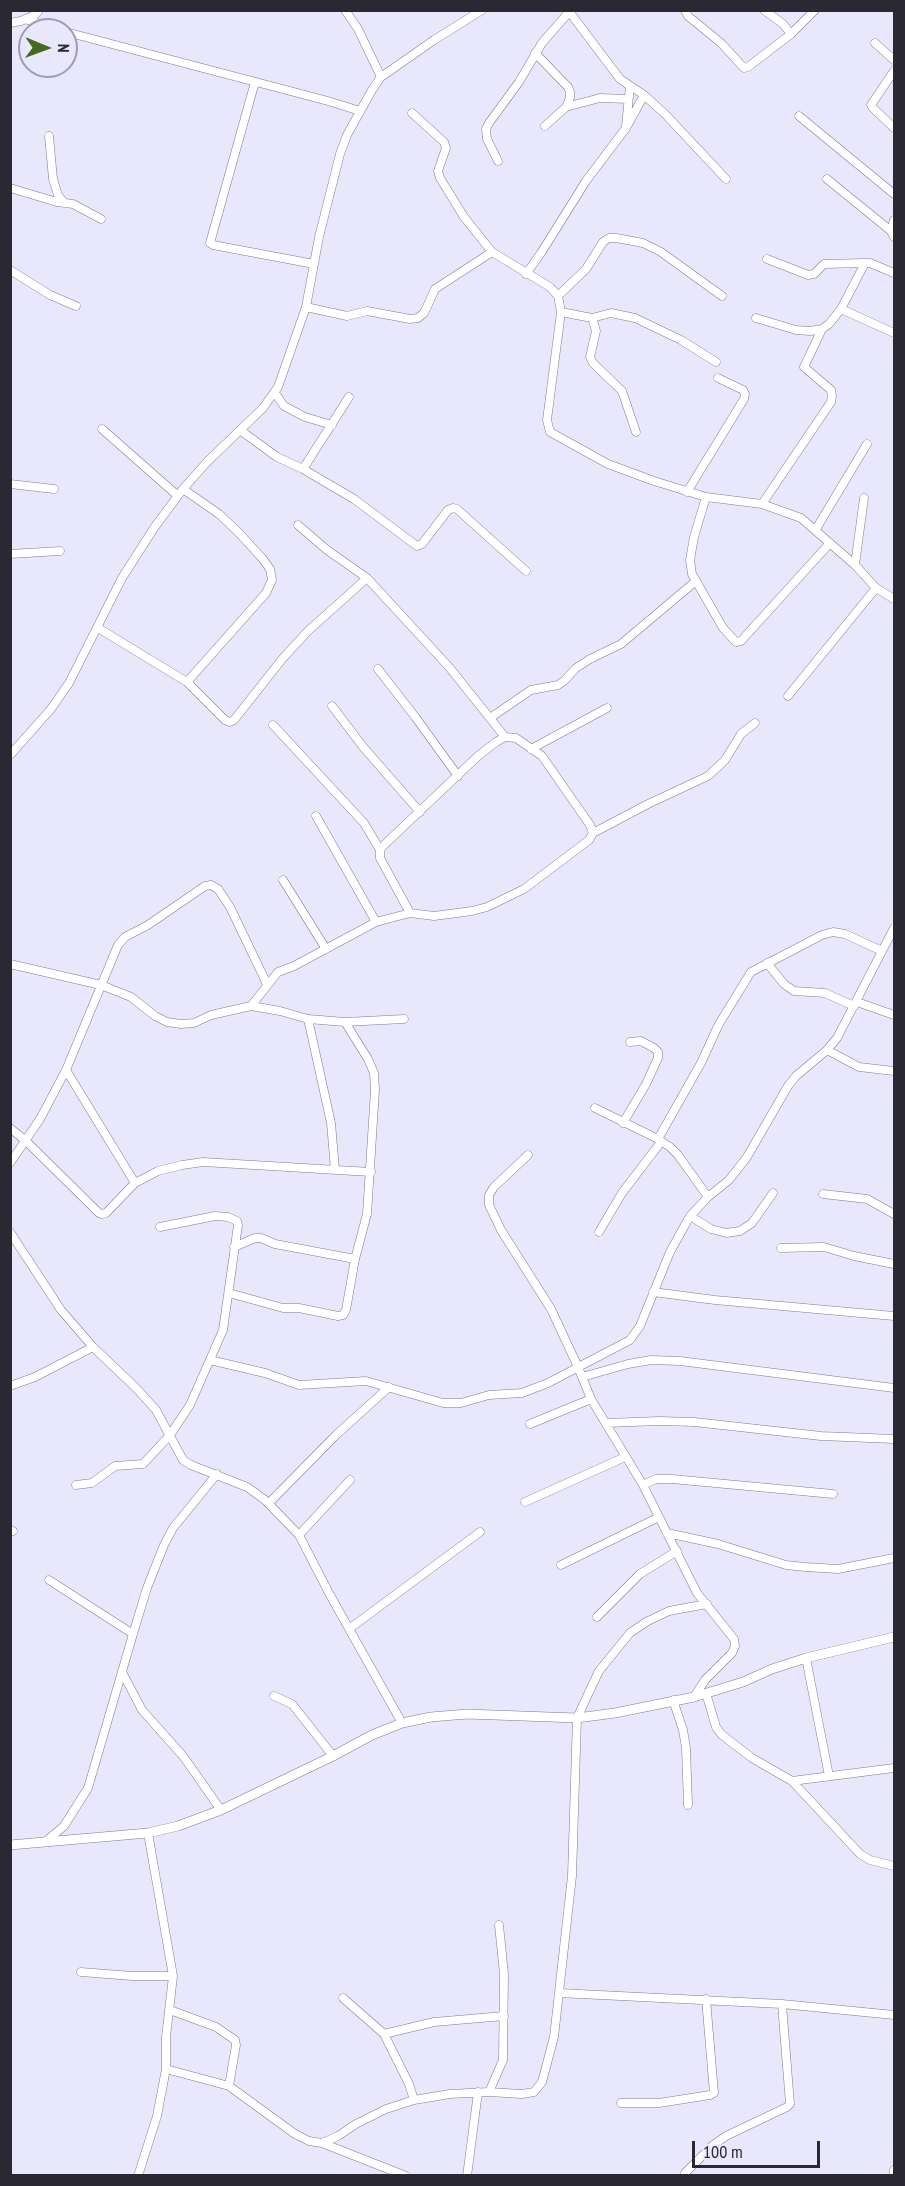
<!DOCTYPE html>
<html>
<head>
<meta charset="utf-8">
<style>
  body { margin:0 }
  #map { position:relative; width:905px; height:2186px; overflow:hidden; background:#e9e7fc; font-family:"PT Sans Narrow",sans-serif }
  canvas { display:block }
  .frame { position:absolute; inset:0; border:12px solid #2a2933; pointer-events:none }
  .north { position:absolute; left:18px; top:18px; width:60px; height:60px; box-sizing:border-box; background:#e9e7fc; border:2px solid #9d9bac; border-radius:50%; rotate:91deg; font-size:16px; font-weight:700; line-height:24px; text-align:center; color:#2a2933 }
  .north::after { content:''; display:block; margin:auto; width:21px; height:27px; background:#466921; clip-path:polygon(50% 0,100% 100%,50% 72%,0 100%) }
  .scale { position:absolute; left:692px; top:2141px; width:128px; height:27px; box-sizing:border-box; border:3px solid #2a2933; border-top:0; padding-left:8px; font-size:18px; line-height:21px; white-space:nowrap; color:#2a2933; -webkit-text-stroke:4px #e9e7fc; paint-order:stroke }
</style>
</head>
<body>
<div id="map">
<canvas width="905" height="2186"></canvas>
<div class="frame"></div>
<div class="north">N</div>
<div class="scale">100 m</div>
</div>
<script>
const g = document.querySelector('canvas').getContext('2d');
g.lineJoin = 'round';
function shape(rows) {
  const path = new Path2D();
  for (const r of rows) {
    path.moveTo(r[0], r[1]);
    for (let i = 2; i < r.length; i += 2) path.lineTo(r[i], r[i + 1]);
  }
  return path;
}
function trace(path, color, width, dash) {
  g.strokeStyle = color;
  g.lineWidth = width;
  g.lineCap = dash ? 'butt' : 'round';
  g.setLineDash(dash || []);
  g.stroke(path);
}
const minor = shape([
  [345,10,358,29,381,77],
  [568,10,620,79,644,95,665,114,726,179],
  [685,10,688,16,721,43,744,68,748,67,791,34,815,10],
  [764,10,783,24,791,34],
  [25,19,58,30],
  [10,23,21,21,35,15,39,10],
  [66,32,328,101,360,111],
  [875,43,894,60],
  [535,53,568,87,570,92,570,98,566,107,545,126],
  [894,71,871,105,873,108,894,128],
  [255,82,210,243,213,245,314,264],
  [566,107,600,98,628,99],
  [412,113,444,142,446,148,438,171,440,178,464,217,492,252,550,287,558,296,561,312,547,420,550,432,608,464,654,481,706,497,762,504,801,518,855,565,876,588,894,599],
  [799,116,894,194],
  [626,126,630,86],
  [49,136,53,179,58,195,64,203],
  [498,161,487,139,486,129,489,123,519,82,542,43,569,12],
  [827,179,891,231],
  [10,188,57,202,73,204,101,219],
  [894,220,891,231,894,237],
  [767,259,808,275,814,274,824,264,865,263],
  [10,270,50,295,76,306],
  [526,274,541,253,586,181,626,128,644,95],
  [558,296,586,269,603,242,609,238,616,238,643,243,661,252,722,296],
  [306,307,347,316,367,311,410,319,418,318,424,313,435,289,492,252],
  [841,309,894,333],
  [561,312,592,318,611,313,635,318,681,340,716,362],
  [592,318,596,331,590,357,593,363,622,391,636,432],
  [756,318,796,330,810,331,822,329],
  [275,393,284,406,305,417,332,425],
  [102,429,178,496],
  [240,430,277,457,303,469,354,499,417,546,422,544,448,510,453,508,457,509,526,571],
  [303,469,349,397],
  [10,484,54,489],
  [183,489,219,514,238,532,262,558,270,569,272,580,266,593,187,682],
  [687,492,744,399,745,394,743,390,718,378],
  [706,497,694,537,690,560,692,574,723,628,736,642,741,641,830,543],
  [762,504,831,402,832,396,831,390,804,367,822,329,829,324,841,309,865,263,870,263,894,273],
  [298,525,327,550,367,578,449,667,505,737],
  [816,529,867,444],
  [10,554,60,551],
  [855,565,864,498],
  [98,628,187,682,225,720,230,722,234,720,283,658,308,631,367,578],
  [378,669,416,718,458,776],
  [788,696,876,588],
  [332,706,364,748,420,812],
  [490,718,531,690,558,685,564,681,576,668,590,659,621,644,696,581],
  [273,725,364,823,380,850],
  [531,749,607,708],
  [10,755,51,709,69,683,122,578,154,528,183,489,207,462,263,408,278,387,306,307,319,237,340,154,347,135,372,90,381,77,434,40,482,10],
  [316,816,376,922],
  [593,833,648,804,708,776,725,760,741,734,755,723],
  [283,880,326,949],
  [767,963,784,984,794,991,825,993,854,1006],
  [10,964,101,985,131,997,155,1016,167,1022,181,1024,194,1023,211,1015,251,1006,278,972,294,966,376,922,410,913,434,916,472,911,487,907,524,889,589,840,593,833,590,825,542,756,516,738,505,737,496,742,478,756,384,845,380,850,380,858,410,913],
  [857,1002,894,1015],
  [251,1006,280,1011,308,1019,345,1022,404,1019],
  [308,1019,331,1123,335,1170],
  [827,1050,859,1067,894,1071],
  [66,1070,135,1183],
  [595,1108,658,1139,670,1147,678,1155,708,1197],
  [623,1123,646,1084,658,1058,658,1052,654,1048,641,1041,630,1042],
  [10,1128,26,1141,99,1213,102,1214,106,1213,135,1183,158,1171,182,1165,203,1162,371,1172],
  [658,1139,701,1063,719,1024,751,972,822,935,833,932,845,934,882,951],
  [528,1155,494,1187,489,1195,489,1205,501,1230,551,1309,578,1367,591,1399,643,1485,697,1593,734,1639,735,1646,732,1653,705,1680,694,1697],
  [10,1163,40,1119,66,1070,118,945,125,937,148,925,205,886,211,885,218,889,230,907,267,984],
  [823,1194,867,1199,894,1214],
  [690,1216,711,1229,726,1233,740,1231,752,1223,773,1193],
  [10,1232,61,1310,93,1347,136,1388,156,1410,183,1460,191,1465,247,1487,265,1500,299,1535,330,1595,402,1723],
  [599,1232,622,1193,661,1142],
  [234,1247,255,1238,261,1238,275,1244,355,1259],
  [781,1248,824,1247,854,1256,894,1264],
  [653,1292,715,1300,894,1316],
  [229,1293,283,1308,299,1308,338,1316,343,1315,346,1310,355,1259,367,1214,375,1090,374,1073,368,1059,345,1022],
  [210,1360,265,1373,299,1385,366,1381,443,1403,461,1403,489,1395,522,1393,548,1383,630,1340,640,1326,670,1252,690,1216,708,1197,729,1180,747,1157,788,1086,796,1076,827,1050,837,1038,894,928],
  [582,1377,628,1364,651,1360,680,1361,894,1388],
  [10,1386,35,1377,93,1347],
  [606,1423,659,1421,694,1422,821,1436,894,1439],
  [530,1424,591,1399],
  [76,1485,92,1483,115,1466,143,1464,170,1435,190,1405,223,1330,238,1225,237,1221,228,1217,215,1216,160,1227],
  [643,1485,656,1479,672,1479,833,1494],
  [525,1502,625,1457],
  [269,1503,336,1435,389,1387],
  [10,1532,13,1531],
  [667,1533,718,1544,786,1565,805,1567,838,1569,894,1558],
  [299,1535,350,1480],
  [561,1565,659,1517],
  [49,1580,133,1634],
  [597,1617,640,1574,677,1551],
  [349,1629,480,1532],
  [806,1658,829,1776],
  [122,1672,142,1710,183,1756,221,1810],
  [706,1693,716,1727,722,1735,752,1758,792,1781,860,1854,870,1860,894,1866],
  [274,1696,292,1704,333,1756],
  [673,1700,683,1730,686,1748,688,1805],
  [792,1781,894,1768],
  [45,1842,64,1826,88,1788,133,1634,147,1588,164,1545,173,1528,217,1474],
  [81,1972,132,1976,173,1976],
  [559,1993,782,2004,894,2015],
  [343,1998,384,2034,434,2022,504,2016],
  [170,2010,216,2027,235,2040,236,2045,229,2086],
  [384,2034,409,2084,414,2100],
  [166,2069,229,2086,295,2134,309,2141,322,2143,338,2136,356,2124,386,2109,414,2100,450,2094,489,2092,522,2094,534,2092,542,2082,554,2037,572,1876,577,1718,599,1671,630,1633,646,1622,669,1611,707,1604],
  [489,2092,503,2060,504,1974,499,1925],
  [621,2103,659,2103,710,2095,714,2093,706,1999],
  [322,2143,406,2176],
  [685,2173,712,2146,726,2136,787,2107,790,2104,782,2004],
  [138,2176,157,2116,166,2069,166,2037,173,1976,148,1833],
  [467,2176,478,2092],
  [893,2176,894,2170]
]);
const tertiary = shape([
  [10,1845,148,1833,178,1826,221,1810,333,1756,372,1735,402,1723,431,1717,467,1714,577,1718,615,1713,694,1697,743,1682,772,1669,806,1658,894,1637]
]);
trace(minor, '#7d7a92', 9);
trace(tertiary, '#7d7a92', 10);
trace(minor, '#fff', 8);
trace(tertiary, '#fff', 9);
</script>
</body>
</html>
